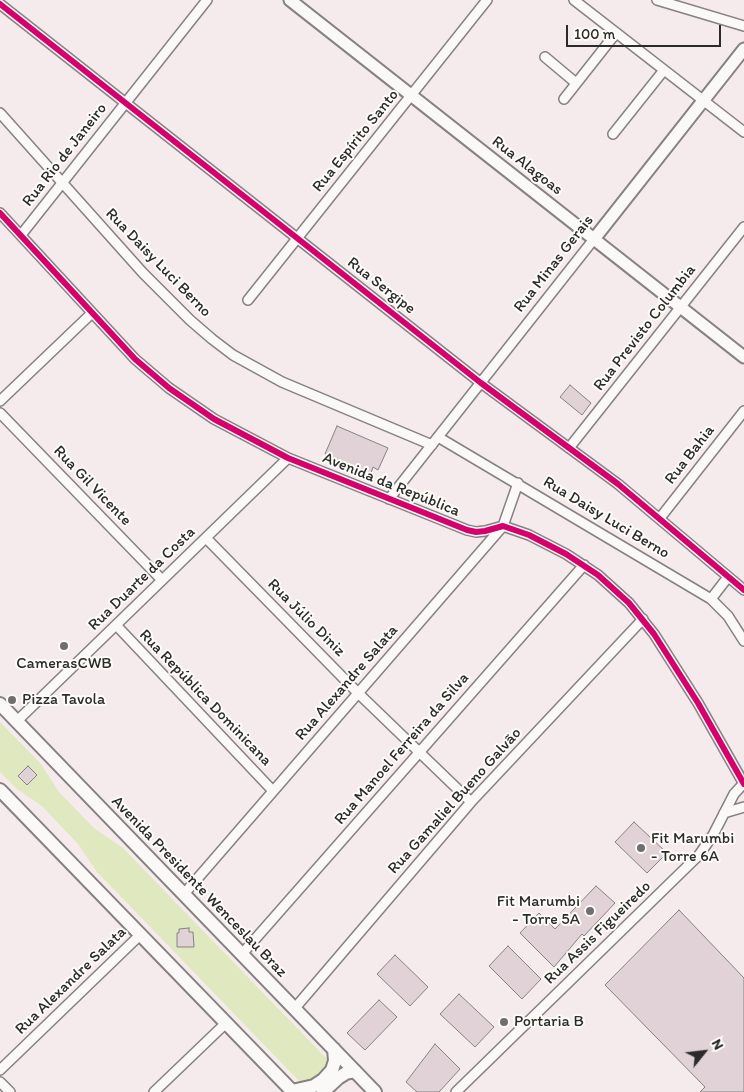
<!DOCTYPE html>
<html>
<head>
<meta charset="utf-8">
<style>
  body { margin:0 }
  #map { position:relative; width:744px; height:1092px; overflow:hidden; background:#f5ebec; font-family:Itim,sans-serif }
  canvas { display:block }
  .north { position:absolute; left:679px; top:1027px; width:50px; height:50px; -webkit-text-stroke:4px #fdfcf7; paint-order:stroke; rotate:61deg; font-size:14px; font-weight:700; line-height:20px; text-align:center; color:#2b2b2b }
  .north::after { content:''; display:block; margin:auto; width:18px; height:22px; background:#2b2b2b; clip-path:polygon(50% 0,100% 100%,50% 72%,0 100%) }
  .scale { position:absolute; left:566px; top:25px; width:155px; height:22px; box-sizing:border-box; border:2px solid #2b2b2b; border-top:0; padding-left:6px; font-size:15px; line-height:18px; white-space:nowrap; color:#2b2b2b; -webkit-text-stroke:4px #fdfcf7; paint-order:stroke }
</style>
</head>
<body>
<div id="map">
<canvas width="744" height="1092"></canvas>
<div class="north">N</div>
<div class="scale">100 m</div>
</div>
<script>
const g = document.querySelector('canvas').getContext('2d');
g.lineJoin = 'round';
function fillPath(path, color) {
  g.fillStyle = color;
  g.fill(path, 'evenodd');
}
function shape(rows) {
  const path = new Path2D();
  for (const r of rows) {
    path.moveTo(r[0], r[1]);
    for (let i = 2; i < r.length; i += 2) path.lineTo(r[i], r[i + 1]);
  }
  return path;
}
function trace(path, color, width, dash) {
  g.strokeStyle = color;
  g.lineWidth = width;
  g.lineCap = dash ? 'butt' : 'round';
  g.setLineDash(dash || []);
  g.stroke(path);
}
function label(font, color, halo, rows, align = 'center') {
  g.font = font + ' Itim,sans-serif';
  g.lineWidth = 4;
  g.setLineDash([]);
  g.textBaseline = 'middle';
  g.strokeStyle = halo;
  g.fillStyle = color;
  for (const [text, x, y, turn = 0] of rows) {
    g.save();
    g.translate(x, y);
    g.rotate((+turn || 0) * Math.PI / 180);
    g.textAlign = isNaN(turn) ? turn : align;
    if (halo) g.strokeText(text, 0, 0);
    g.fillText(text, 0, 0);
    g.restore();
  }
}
const green = shape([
  [0,722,41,764,59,792,94,828,123,848,326,1058,328,1062,327,1067,310,1083,302,1084,97,872,78,844,42,806,17,789,0,772]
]);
const building = shape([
  [570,385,591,403,582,415,560,397,570,385],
  [337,426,388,448,378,470,373,467,370,476,347,466,348,464,325,454,337,426],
  [28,766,37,775,27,785,18,776,28,766],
  [634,822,667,853,647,873,615,842,634,822],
  [596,886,615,903,584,936,582,934,554,967,520,933,539,913,555,929,596,886],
  [679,910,744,978,744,1092,700,1092,705,1087,605,985,679,910],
  [189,928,189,932,193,932,194,947,177,947,177,933,179,933,179,929,189,928],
  [508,946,541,979,522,999,489,966,508,946],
  [395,955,428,987,410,1006,377,974,395,955],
  [459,994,494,1027,475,1047,440,1014,459,994],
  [379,1000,397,1017,365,1050,347,1033,379,1000],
  [435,1044,460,1069,439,1092,417,1092,406,1082,435,1044]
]);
const minor = shape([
  [574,0,744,132],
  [657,0,744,26],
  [0,4,481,383,618,484,744,590],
  [545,57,576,83],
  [564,99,616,33],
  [0,113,143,273,190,320,212,339,233,355,282,382,432,445],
  [613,134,664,70],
  [0,213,135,359,169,388,214,419,288,458,467,530,476,532,485,531,503,526,529,535,566,554,598,575,629,603,654,634,698,703,744,784],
  [21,235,207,0],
  [248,300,487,0],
  [0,401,92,313],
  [0,413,162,580],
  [438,437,711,599,728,616,744,641],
  [569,448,744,227],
  [389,499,594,239],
  [660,518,744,411],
  [206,538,358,693,471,802],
  [711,599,728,577],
  [116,625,273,791],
  [17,721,288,458],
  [724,813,744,807],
  [184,894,503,526,518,483],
  [242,954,584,565],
  [295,1008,471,802,643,619],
  [0,1070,140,935],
  [0,1082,10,1092],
  [154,1092,226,1023],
  [456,1092,699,855,713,835,734,794,744,783]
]);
const tertiary = shape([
  [290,0,744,357],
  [594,239,744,49]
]);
const secondary = shape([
  [0,704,375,1092],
  [0,790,293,1092],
  [292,1091,314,1086,323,1080,332,1070,335,1061,334,1049],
  [323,1092,338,1078,346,1073,355,1071]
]);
const cycleway = shape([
  [0,4,481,383,618,484,744,590],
  [0,213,135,359,169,388,214,419,288,458,467,530,476,532,485,531,503,526,529,535,566,554,598,575,629,603,654,634,698,703,744,784]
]);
const markers = [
  [64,646,5,"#726e6f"],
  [12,700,5,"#726e6f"],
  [641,848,5,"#726e6f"],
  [590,911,5,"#726e6f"],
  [504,1022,5,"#726e6f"]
];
const streetNames = [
  ["Rua Espírito Santo",356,141,-51],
  ["Rua Rio de Janeiro",65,155,-52],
  ["Rua Alagoas",527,166,38],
  ["Rua Daisy Luci Berno",158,263,46],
  ["Rua Minas Gerais",554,264,-52],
  ["Rua Sergipe",381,286,38],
  ["Rua Previsto Columbia",645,328,-52],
  ["Rua Bahia",690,455,-52],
  ["Avenida da República",391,485,22],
  ["Rua Gil Vicente",92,486,46],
  ["Rua Daisy Luci Berno",606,518,31],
  ["Rua Duarte da Costa",142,579,-44],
  ["Rua Júlio Diniz",306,618,45],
  ["Rua Alexandre Salata",347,683,-49],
  ["Rua República Dominicana",205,698,46],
  ["Rua Manoel Ferreira da Silva",402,749,-49],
  ["Rua Gamaliel Bueno Galvão",455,801,-48],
  ["Avenida Presidente Wenceslau Braz",199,887,46],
  ["Rua Assis Figueiredo",598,933,-44],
  ["Rua Alexandre Salata",71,981,-44]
];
const poiNames = [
  ["CamerasCWB",64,664,"center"],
  ["Pizza Tavola",22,700],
  ["Fit Marumbi",651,839],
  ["- Torre 6A",651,857],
  ["Fit Marumbi",580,902,"right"],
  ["- Torre 5A",580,920,"right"],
  ["Portaria B",514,1022]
];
fillPath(green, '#e0e8bf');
fillPath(building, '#e0d2d6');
trace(building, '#868182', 1);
trace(minor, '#868182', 12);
trace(tertiary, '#868182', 15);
trace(secondary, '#868182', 16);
trace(minor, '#faf9f7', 9);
trace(tertiary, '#faf9f7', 11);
trace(secondary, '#faf9f7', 12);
trace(cycleway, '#d6006c', 6);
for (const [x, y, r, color] of markers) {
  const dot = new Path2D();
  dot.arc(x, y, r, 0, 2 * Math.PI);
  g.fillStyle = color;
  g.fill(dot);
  trace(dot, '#fdfcf7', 2);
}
label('16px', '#2b2b2b', '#fdfcf7', streetNames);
label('16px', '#2b2b2b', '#fdfcf7', poiNames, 'left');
</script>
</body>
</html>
